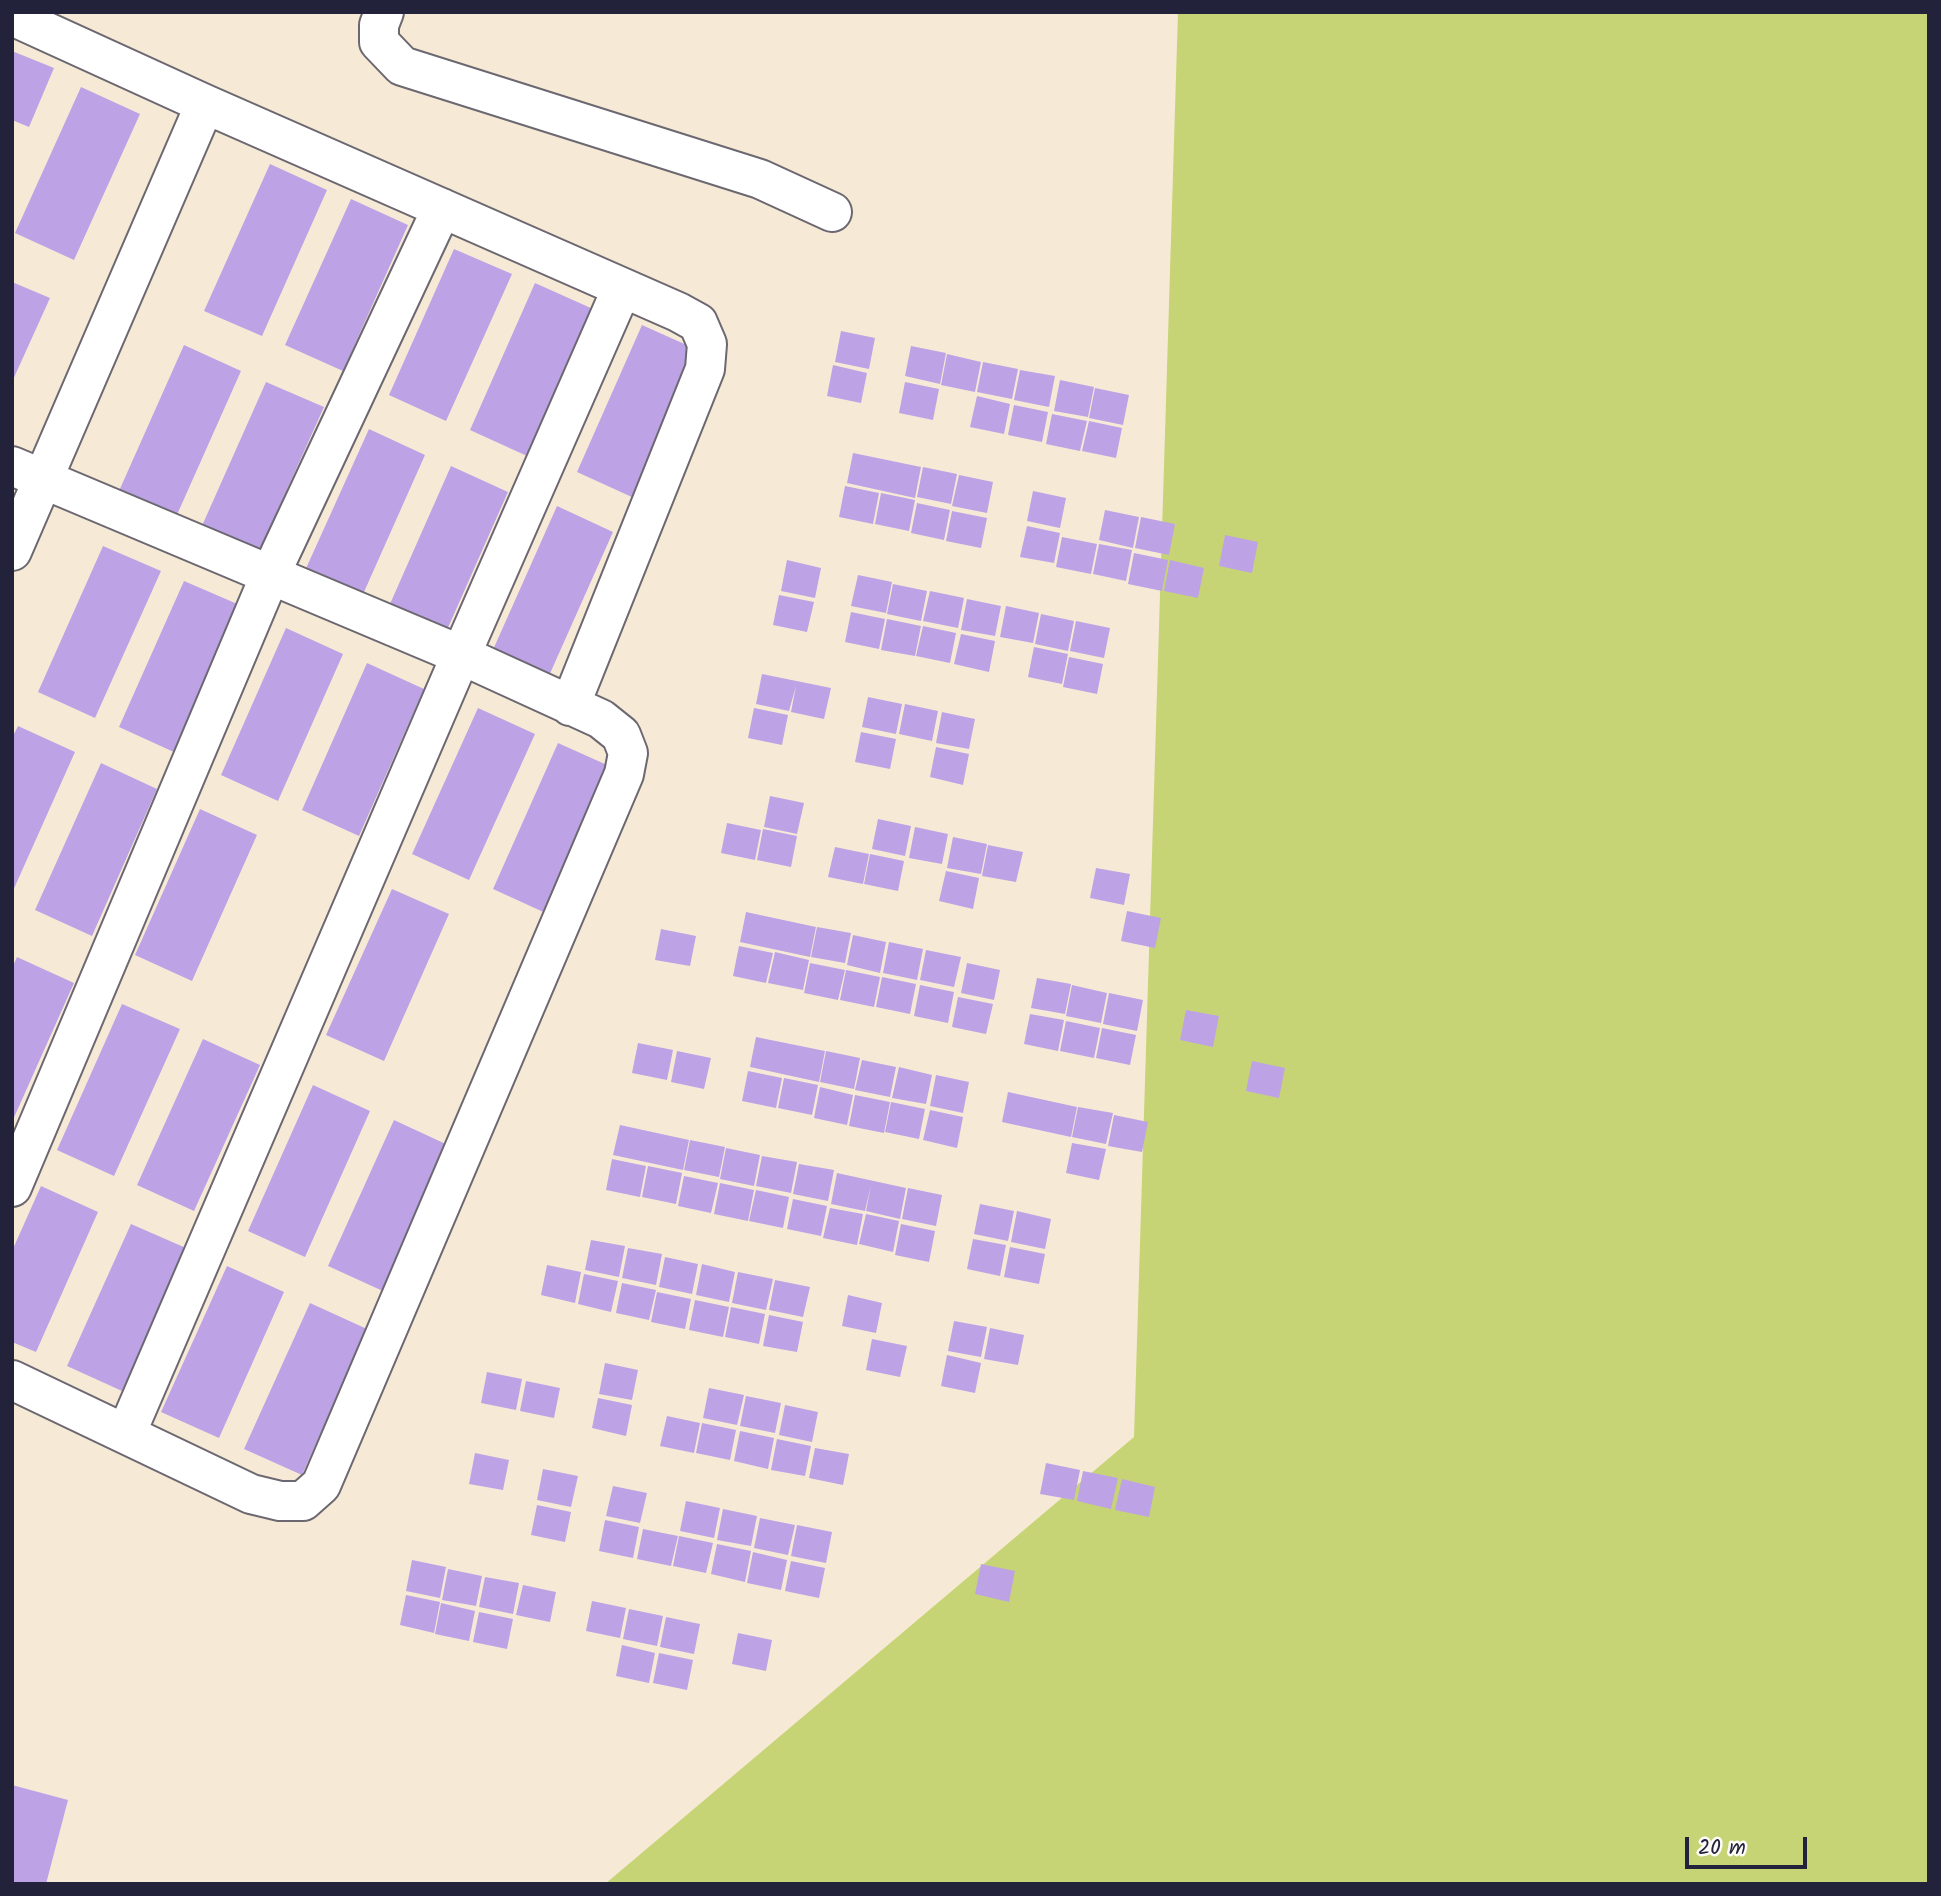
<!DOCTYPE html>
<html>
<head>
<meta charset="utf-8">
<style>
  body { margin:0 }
  #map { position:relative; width:1941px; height:1896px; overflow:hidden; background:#f6ead6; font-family:Kalam,sans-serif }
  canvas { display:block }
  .frame { position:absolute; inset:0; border:14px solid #22223b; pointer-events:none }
  .scale { position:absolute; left:1685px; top:1837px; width:122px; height:32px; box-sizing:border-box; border:4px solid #22223b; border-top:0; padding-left:9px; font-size:21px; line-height:24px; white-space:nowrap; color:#22223b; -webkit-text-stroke:5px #fdfcf7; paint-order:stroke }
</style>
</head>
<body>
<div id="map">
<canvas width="1941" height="1896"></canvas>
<div class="frame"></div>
<div class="scale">20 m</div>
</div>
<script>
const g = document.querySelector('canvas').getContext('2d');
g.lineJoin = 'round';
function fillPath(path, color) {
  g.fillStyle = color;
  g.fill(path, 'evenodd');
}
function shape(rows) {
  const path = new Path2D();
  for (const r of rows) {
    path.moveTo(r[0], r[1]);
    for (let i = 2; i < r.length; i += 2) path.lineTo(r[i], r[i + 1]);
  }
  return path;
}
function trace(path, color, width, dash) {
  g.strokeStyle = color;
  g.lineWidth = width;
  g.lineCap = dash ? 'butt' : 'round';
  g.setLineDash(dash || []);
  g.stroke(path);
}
const green = shape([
  [1178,12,1929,12,1929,1884,605,1884,1134,1437]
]);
const building = shape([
  [12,51,54,68,29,127,12,120],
  [81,87,140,114,74,260,15,233],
  [270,164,327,190,262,336,204,311],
  [351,199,408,225,343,371,285,345],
  [454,249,512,274,446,421,389,395],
  [12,282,50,298,12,382],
  [535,283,593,309,527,456,470,430],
  [642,325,700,351,634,498,577,472],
  [841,331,875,338,869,369,835,362],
  [184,345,241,371,176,517,119,491],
  [911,346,946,353,940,384,905,376],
  [947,354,981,362,975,392,941,385],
  [983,362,1018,369,1012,399,977,392],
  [833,365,867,373,861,403,827,396],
  [1020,370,1055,376,1049,407,1014,400],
  [1060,380,1094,387,1088,417,1054,411],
  [266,382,324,407,258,554,201,528],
  [905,382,939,389,933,420,899,413],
  [1095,388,1129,395,1123,425,1089,418],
  [977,396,1010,404,1004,434,970,427],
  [1014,405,1048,412,1042,442,1008,435],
  [1052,414,1087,421,1080,451,1046,444],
  [1089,421,1122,428,1116,458,1082,451],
  [369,429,425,455,360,601,303,575],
  [853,453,921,467,915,498,847,483],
  [451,466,508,492,443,639,386,613],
  [923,467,957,474,951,504,917,497],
  [959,475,993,482,987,513,952,506],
  [845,486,879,493,873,524,839,517],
  [1033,491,1066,498,1060,528,1027,521],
  [881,493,915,500,909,531,875,524],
  [917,503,950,510,944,540,911,533],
  [557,506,613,532,548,678,492,652],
  [1105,510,1139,517,1133,548,1099,540],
  [952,511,987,518,981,548,946,541],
  [1141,517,1175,524,1169,555,1135,548],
  [1027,526,1060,533,1054,563,1020,557],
  [1225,535,1258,542,1252,573,1219,566],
  [1062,537,1097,544,1091,574,1056,567],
  [1099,544,1132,550,1126,581,1093,574],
  [103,546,161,571,95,718,38,692],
  [1134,553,1168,560,1162,591,1128,584],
  [787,560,821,568,815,598,781,591],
  [1170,560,1204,568,1198,598,1164,591],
  [858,575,892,582,886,613,851,606],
  [184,581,242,606,176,753,119,727],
  [893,584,927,591,921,621,887,614],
  [930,591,964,598,958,628,923,621],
  [779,595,814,602,807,632,773,625],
  [967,599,1001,606,995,636,961,630],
  [1006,606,1039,613,1033,643,1000,637],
  [851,612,885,619,879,649,845,642],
  [1041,614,1074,621,1068,651,1035,644],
  [887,619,921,626,915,656,881,650],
  [1076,621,1110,628,1104,658,1070,651],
  [923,626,956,633,950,663,916,656],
  [286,628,343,654,278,801,221,775],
  [961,634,995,641,989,672,954,664],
  [1034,647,1068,654,1062,684,1028,677],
  [1069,657,1103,664,1097,694,1063,687],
  [367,663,424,689,359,836,302,810],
  [762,674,831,688,824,719,791,712,796,686,789,711,756,704],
  [868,697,902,704,896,734,862,727],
  [905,704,938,711,932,741,899,734],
  [478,708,535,734,469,880,412,854],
  [754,708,788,715,782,745,748,738],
  [942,712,975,719,969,749,936,743],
  [18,726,75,752,12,893,12,738],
  [861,732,896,739,890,769,855,762],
  [558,743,616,769,550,915,493,889],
  [936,747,969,754,963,785,930,777],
  [101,763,157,789,92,936,35,910],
  [770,796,804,803,797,834,764,827],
  [200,809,257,835,192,981,135,955],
  [878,819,911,826,905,856,872,849],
  [727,823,761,830,755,860,721,853],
  [915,827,948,834,942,864,909,858],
  [763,829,797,836,791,867,757,860],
  [953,837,987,844,981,874,947,868],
  [988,845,1023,852,1016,882,982,876],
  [835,847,869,854,863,884,828,877],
  [870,854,904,861,898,891,864,884],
  [1096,868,1130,874,1124,905,1090,898],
  [946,871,979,878,973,909,939,901],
  [392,889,449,914,384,1061,326,1035],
  [1127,911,1161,918,1155,948,1121,941],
  [746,912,816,927,810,957,740,942],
  [817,927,851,933,845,963,811,957],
  [661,929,696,936,690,966,655,960],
  [853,935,886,942,880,973,847,965],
  [889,942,923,949,917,980,883,973],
  [739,946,773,953,766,983,733,976],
  [926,950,961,957,954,987,920,980],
  [775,952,809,960,803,990,768,983],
  [17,957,74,983,12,1122,12,968],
  [810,963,845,970,838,1000,804,993],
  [967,963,1000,970,994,1000,961,993],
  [846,970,880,977,874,1007,840,1000],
  [882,977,916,984,910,1014,876,1007],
  [1037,978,1071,984,1065,1014,1031,1008],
  [920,985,954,992,948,1023,914,1016],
  [1072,985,1107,993,1101,1023,1066,1016],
  [1109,993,1143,1000,1137,1031,1103,1024],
  [958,997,993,1004,986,1034,952,1027],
  [122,1004,180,1029,114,1176,57,1150],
  [1186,1010,1219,1016,1213,1047,1180,1040],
  [1030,1014,1064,1020,1058,1051,1024,1044],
  [1066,1021,1100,1028,1094,1058,1060,1051],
  [1102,1028,1136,1035,1130,1065,1096,1058],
  [756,1037,825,1051,819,1082,750,1067],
  [203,1039,260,1065,194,1211,137,1185],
  [638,1043,673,1050,667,1080,632,1073],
  [677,1051,711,1058,704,1089,671,1082],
  [826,1051,860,1058,854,1089,820,1082],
  [862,1060,896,1067,890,1097,855,1090],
  [1252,1061,1285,1068,1279,1098,1246,1091],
  [899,1067,932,1075,926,1104,892,1098],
  [748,1071,782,1078,776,1108,742,1101],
  [936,1075,969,1082,963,1113,930,1106],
  [784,1078,818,1085,812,1115,778,1108],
  [313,1085,370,1111,305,1257,248,1231],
  [820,1087,853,1095,847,1125,814,1118],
  [1008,1092,1077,1107,1071,1137,1002,1122],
  [855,1095,890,1102,884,1133,849,1126],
  [891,1102,925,1109,919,1139,885,1132],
  [1078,1107,1113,1113,1106,1144,1072,1137],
  [930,1110,963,1117,957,1148,923,1140],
  [1114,1115,1148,1122,1142,1152,1108,1146],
  [394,1120,450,1146,385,1292,328,1266],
  [620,1125,689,1140,683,1170,613,1155],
  [690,1140,725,1147,719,1177,684,1170],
  [1072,1143,1106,1149,1099,1180,1066,1173],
  [726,1148,760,1155,754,1186,720,1179],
  [762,1156,797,1162,791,1193,756,1186],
  [612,1159,646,1166,640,1197,606,1190],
  [799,1164,834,1170,828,1201,793,1194],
  [648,1166,682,1173,676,1204,642,1197],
  [837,1173,906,1188,900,1219,866,1211,871,1185,865,1211,831,1204],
  [684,1176,718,1183,711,1213,678,1206],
  [720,1183,754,1190,748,1221,714,1214],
  [41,1186,98,1212,36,1352,12,1342,12,1251],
  [908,1188,942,1195,936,1226,902,1219],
  [756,1190,789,1197,783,1228,749,1221],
  [793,1199,827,1206,821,1236,787,1229],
  [980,1204,1014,1211,1008,1241,974,1234],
  [830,1208,863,1214,857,1245,823,1238],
  [1017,1211,1051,1219,1045,1249,1011,1242],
  [866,1214,899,1221,893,1252,859,1244],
  [131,1224,186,1248,122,1391,67,1366],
  [901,1224,935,1231,929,1262,895,1255],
  [973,1239,1006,1245,1000,1276,967,1269],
  [591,1240,625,1246,619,1277,585,1270],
  [1010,1247,1045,1254,1039,1284,1004,1277],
  [628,1248,662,1254,656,1285,622,1278],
  [665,1257,698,1264,692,1294,659,1287],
  [702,1264,735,1272,729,1302,696,1295],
  [547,1265,581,1272,575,1303,541,1295],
  [227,1266,284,1292,219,1438,161,1412],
  [738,1272,773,1279,766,1310,732,1303],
  [584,1274,618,1281,611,1312,578,1304],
  [775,1280,810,1287,803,1317,769,1310],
  [622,1283,656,1290,649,1320,616,1313],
  [657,1292,691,1299,685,1329,651,1322],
  [848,1295,882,1303,876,1333,842,1326],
  [695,1300,729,1307,723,1337,689,1330],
  [310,1303,367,1329,302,1475,244,1449],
  [731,1307,765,1314,759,1344,725,1337],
  [769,1315,803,1322,797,1352,763,1346],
  [954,1321,987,1327,981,1357,948,1351],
  [990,1328,1024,1335,1018,1365,984,1359],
  [872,1339,907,1346,900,1377,866,1370],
  [947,1355,981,1363,975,1393,941,1386],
  [605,1363,638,1370,632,1400,599,1394],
  [487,1372,522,1379,516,1410,481,1403],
  [526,1381,560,1388,554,1418,520,1411],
  [709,1388,744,1395,737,1425,703,1418],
  [746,1396,781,1403,775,1433,740,1426],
  [598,1398,632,1405,626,1436,592,1428],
  [785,1405,818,1412,812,1442,779,1435],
  [667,1416,700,1423,694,1453,660,1446],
  [702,1423,736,1430,730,1460,696,1453],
  [740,1431,774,1438,768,1469,734,1461],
  [777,1439,811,1446,805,1476,771,1470],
  [815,1448,849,1454,843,1485,809,1478],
  [475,1453,509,1460,503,1490,469,1484],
  [1046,1463,1080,1470,1074,1500,1040,1494],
  [543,1469,578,1476,571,1507,537,1500],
  [1083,1471,1118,1478,1111,1509,1077,1501],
  [1122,1479,1155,1487,1149,1517,1115,1510],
  [613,1486,647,1493,640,1523,606,1516],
  [686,1501,720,1508,714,1538,680,1531],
  [537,1505,571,1512,565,1542,531,1535],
  [723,1509,757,1516,751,1546,717,1540],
  [760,1518,795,1525,788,1555,754,1548],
  [605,1520,639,1527,633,1558,599,1551],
  [797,1525,832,1532,826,1563,791,1556],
  [643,1529,678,1536,671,1566,637,1559],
  [679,1536,713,1543,706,1573,673,1566],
  [717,1544,751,1551,745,1582,711,1574],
  [753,1552,787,1560,781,1590,747,1583],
  [412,1560,446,1567,440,1598,406,1591],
  [791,1561,825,1568,819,1598,785,1591],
  [981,1564,1015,1571,1009,1602,975,1594],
  [448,1569,482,1576,476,1606,442,1600],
  [485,1577,519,1583,513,1614,479,1607],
  [523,1585,556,1592,550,1622,516,1615],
  [406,1595,440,1602,434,1633,400,1625],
  [592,1601,626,1608,620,1638,586,1631],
  [441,1603,475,1611,469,1641,435,1634],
  [629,1609,663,1616,657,1646,623,1639],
  [479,1612,513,1619,507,1649,473,1642],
  [666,1617,700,1624,694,1654,660,1647],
  [738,1633,772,1640,766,1671,732,1664],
  [622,1645,655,1653,649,1683,616,1676],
  [659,1653,693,1660,687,1690,653,1683],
  [12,1785,68,1800,46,1884,12,1884]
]);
const street = shape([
  [384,12,379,25,379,42,402,66,760,179,832,212],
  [12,16,205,104,678,312,698,323,707,344,705,369,570,706],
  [12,466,461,655,601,719,621,735,628,753,624,774,321,1485,303,1501,280,1501,251,1494,12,1380],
  [12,551,205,104],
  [12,1187,271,573,442,208],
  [126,1434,461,655,622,288]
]);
fillPath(green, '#c6d475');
fillPath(building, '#bda3e6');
trace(street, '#6c6871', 42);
trace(street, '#fff', 38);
</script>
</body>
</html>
